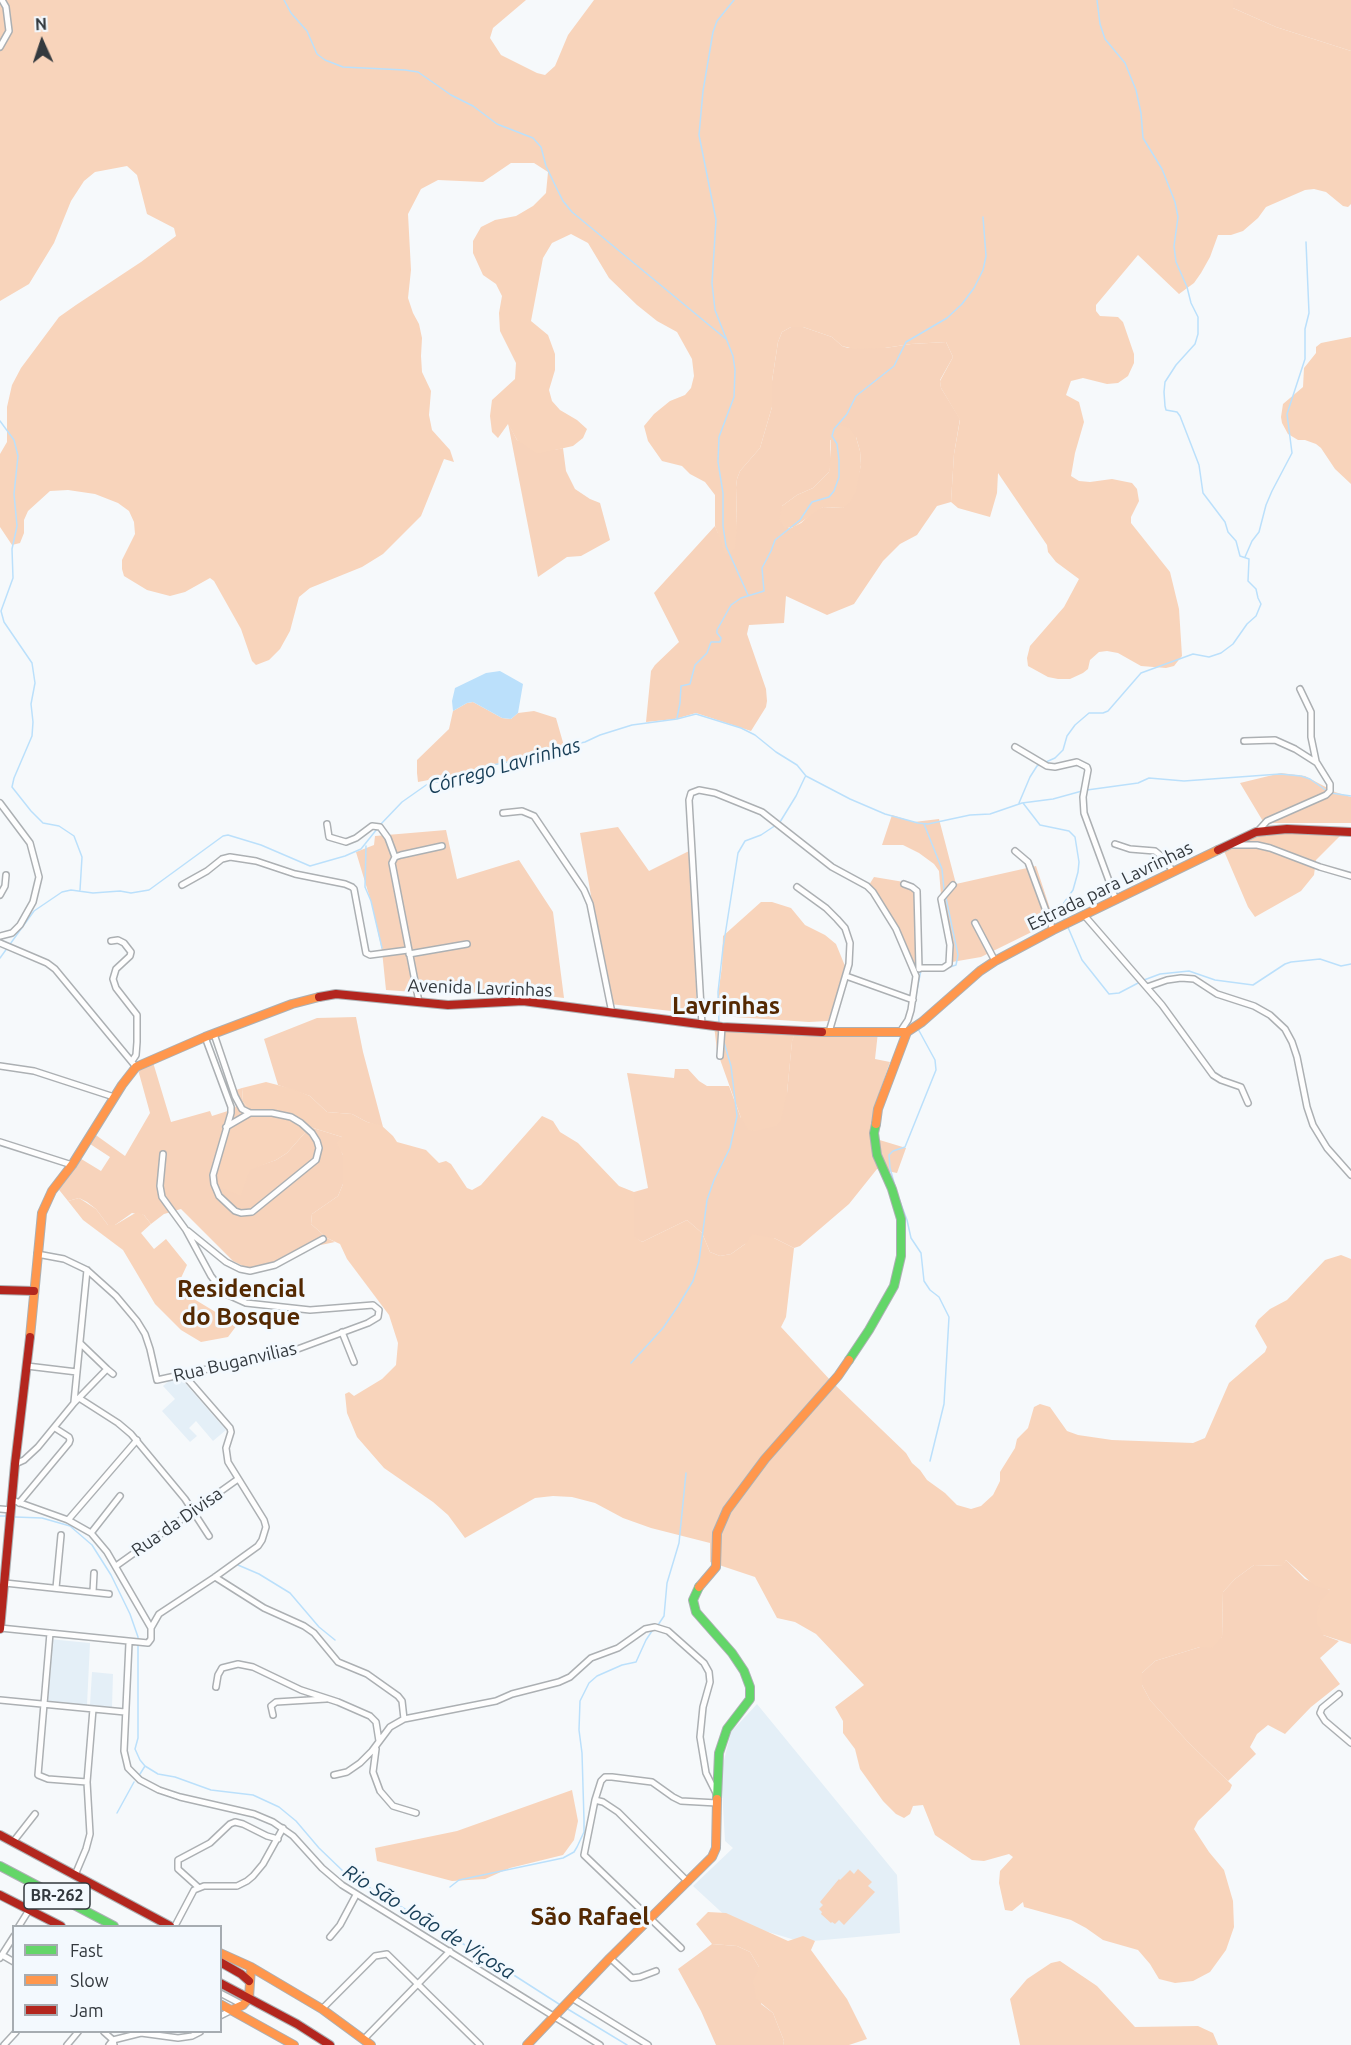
<!DOCTYPE html>
<html>
<head>
<meta charset="utf-8">
<style>
  body { margin:0 }
  #map { position:relative; width:1351px; height:2045px; overflow:hidden; background:#f6f9fb; font-family:Ubuntu,sans-serif }
  canvas { display:block }
  .legend { position:absolute; left:12px; top:1925px; width:210px; height:108px; box-sizing:border-box; background:#f3f9fe; border:2px solid #a6acb1; margin:0; padding:8px 10px; list-style:none; font-size:18px; color:#33393e }
  .legend li { display:flex; align-items:center; gap:12px; height:30px }
  .legend b { width:30px; border:2px solid #a6acb1 }
  .north { position:absolute; left:12px; top:12px; width:60px; height:60px; -webkit-text-stroke:4px #f3f9fe; paint-order:stroke; rotate:357deg; font-size:16px; font-weight:700; line-height:24px; text-align:center; color:#33393e }
  .north::after { content:''; display:block; margin:auto; width:21px; height:27px; background:#33393e; clip-path:polygon(50% 0,100% 100%,50% 72%,0 100%) }
</style>
</head>
<body>
<div id="map">
<canvas width="1351" height="2045"></canvas>
<ul class="legend">
<li><b style="height:8px;background:#63d668"></b>Fast</li>
<li><b style="height:8px;background:#ff974d"></b>Slow</li>
<li><b style="height:8px;background:#b3261e"></b>Jam</li>
</ul>
<div class="north">N</div>
</div>
<script>
const g = document.querySelector('canvas').getContext('2d');
g.lineJoin = 'round';
function fillPath(path, color) {
  g.fillStyle = color;
  g.fill(path, 'evenodd');
}
function shape(rows) {
  const path = new Path2D();
  for (const r of rows) {
    path.moveTo(r[0], r[1]);
    for (let i = 2; i < r.length; i += 2) path.lineTo(r[i], r[i + 1]);
  }
  return path;
}
function trace(path, color, width, dash) {
  g.strokeStyle = color;
  g.lineWidth = width;
  g.lineCap = dash ? 'butt' : 'round';
  g.setLineDash(dash || []);
  g.stroke(path);
}
function label(font, color, halo, rows, align = 'center') {
  g.font = font + ' Ubuntu,sans-serif';
  g.lineWidth = 6;
  g.setLineDash([]);
  g.textBaseline = 'middle';
  g.strokeStyle = halo;
  g.fillStyle = color;
  for (const [text, x, y, turn = 0] of rows) {
    g.save();
    g.translate(x, y);
    g.rotate((+turn || 0) * Math.PI / 180);
    g.textAlign = isNaN(turn) ? turn : align;
    if (halo) g.strokeText(text, 0, 0);
    g.fillText(text, 0, 0);
    g.restore();
  }
}
const built = shape([
  [177,1374,226,1430,213,1441,196,1421,189,1428,197,1436,190,1442,162,1411,175,1399,163,1386],
  [49,1639,90,1643,87,1705,46,1701],
  [92,1672,113,1674,112,1707,90,1705],
  [757,1704,897,1875,900,1933,802,1942,731,1921,693,1886,733,1848,725,1841,721,1772,731,1732]
]);
const green = shape([
  [1233,0,1351,0,1351,51,1276,27,1233,8],
  [791,327,803,327,832,337,842,346,848,348,885,348,911,344,946,342,953,357,940,380,941,388,960,419,954,454,951,502,937,506,917,535,900,544,883,561,854,604,827,615,786,596,784,623,749,625,747,634,766,689,767,701,766,707,751,731,696,713,675,719,646,722,651,671,655,665,679,642,654,593,715,526,718,533,737,527,736,487,737,479,740,471,760,448,772,407,772,381,778,342,782,332],
  [856,437,860,451,861,465,858,477,843,508,823,507,814,511,801,523,789,529,782,506,797,495,813,488,829,472,831,463,830,440],
  [508,423,517,440,554,450,563,448,566,471,575,489,590,499,600,503,610,540,581,556,567,557,538,577],
  [473,702,502,718,511,719,518,713,534,711,556,718,564,746,470,772,418,782,417,773,417,760,449,729,453,711,467,703],
  [1281,773,1305,776,1335,792,1351,797,1351,823,1264,823,1240,783],
  [892,815,914,822,939,819,956,884,1036,866,1054,921,981,957,952,962,943,919,939,871,934,864,919,853,903,845,882,845],
  [618,827,649,871,691,850,697,1014,610,1004,580,833],
  [446,830,457,879,519,860,553,912,564,998,506,991,442,994,386,990,382,951,372,905,356,852,374,845,375,836],
  [874,877,904,882,915,892,916,971,869,885],
  [356,1017,363,1052,383,1127,367,1122,352,1114,327,1112,310,1096,278,1085,264,1039,317,1018],
  [796,1030,878,1032,875,1059,890,1062,873,1111,873,1138,906,1148,897,1173,877,1169,849,1204,800,1246,794,1248,774,1238,745,1244,731,1254,720,1256,710,1252,702,1233,687,1220,642,1242,634,1237,634,1192,648,1188,627,1073,674,1078,675,1069,688,1069,699,1081,707,1086,729,1086,741,1118,787,1093,792,1041],
  [152,1059,171,1122,210,1111,212,1116,234,1109,236,1106,232,1095,236,1090,242,1088,243,1102,256,1116,250,1169,276,1160,287,1153,310,1127,342,1137,340,1148,343,1155,343,1184,338,1196,312,1214,311,1224,327,1238,335,1242,316,1246,265,1266,247,1268,233,1261,181,1209,164,1214,151,1224,144,1215,132,1213,115,1225,108,1225,96,1209,87,1202,79,1198,68,1201,56,1186,78,1157,101,1171,110,1157,87,1142,93,1133,125,1156,150,1113,137,1066],
  [1286,1560,1305,1579,1330,1590,1323,1635,1339,1641,1320,1658,1340,1684,1311,1707,1285,1734,1268,1725,1257,1734,1250,1747,1256,1754,1228,1781,1188,1742,1150,1700,1142,1685,1142,1673,1155,1661,1200,1647,1222,1637,1223,1592,1235,1579,1254,1565,1282,1566],
  [858,1869,872,1882,868,1886,875,1892,844,1925,839,1920,835,1924,832,1922,831,1923,821,1914,822,1912,819,1909,823,1905,820,1902,839,1879,840,1880,850,1870,854,1874],
  [712,1944,737,1946,750,1952,759,1967,761,2004,773,2013,784,2041,783,2045,716,2045,701,2011,678,1969]
]);
const forest = shape([
  [0,0,526,0,493,28,490,38,501,55,537,73,545,75,555,66,568,35,594,0,1233,0,1233,8,1276,27,1351,51,1351,204,1348,207,1343,206,1326,192,1314,189,1305,190,1266,207,1258,218,1243,231,1231,235,1218,235,1210,257,1201,273,1194,283,1179,294,1138,255,1096,305,1096,311,1100,316,1118,317,1123,322,1134,354,1134,363,1128,376,1118,383,1107,384,1083,378,1071,381,1066,395,1079,402,1084,422,1075,453,1071,476,1079,481,1090,482,1112,479,1132,483,1137,489,1139,501,1131,517,1131,523,1170,572,1179,609,1182,656,1174,666,1166,668,1141,666,1118,653,1107,651,1099,652,1090,660,1088,669,1083,673,1070,679,1058,679,1048,677,1028,666,1027,658,1030,646,1064,607,1079,579,1056,562,1048,552,1047,545,998,473,997,493,990,517,958,508,951,502,954,454,960,420,941,388,940,381,953,357,946,342,911,344,885,348,854,349,842,346,832,337,803,327,791,327,782,332,778,342,772,381,772,407,760,448,740,471,737,479,736,487,737,527,735,548,732,552,725,554,715,526,715,495,705,482,690,474,682,466,662,461,648,441,644,426,654,414,670,401,685,395,691,388,694,376,692,359,677,332,657,321,637,305,609,278,588,243,571,234,552,243,543,258,531,321,548,335,555,354,555,370,549,390,552,401,560,410,577,420,587,429,583,438,573,446,537,454,517,440,508,424,498,438,492,432,490,416,492,400,515,379,516,363,500,331,499,313,502,296,496,284,483,275,473,253,473,241,481,227,495,220,516,216,533,206,546,193,548,172,534,163,511,163,483,182,438,180,421,189,408,214,411,270,408,298,413,313,419,324,422,338,421,356,422,372,431,391,429,415,432,430,450,450,454,462,444,459,421,516,383,554,362,567,310,588,299,597,290,631,280,649,269,660,256,665,252,661,241,629,214,581,210,578,185,592,170,596,147,590,124,576,122,569,122,560,135,534,134,522,129,511,118,503,95,494,68,490,50,491,28,511,24,520,24,533,20,543,12,545,0,527,0,454,7,442,7,407,12,385,21,368,59,317,76,305,141,262,176,236,174,228,147,214,137,175,127,166,95,172,84,181,71,201,54,243,29,284,0,301],
  [1351,337,1351,484,1335,469,1321,448,1316,444,1305,440,1298,440,1288,434,1282,423,1281,417,1283,404,1303,387,1304,368,1316,353,1316,347,1321,343],
  [840,425,850,428,856,437,860,451,861,465,856,492,850,503,843,508,823,507,794,527,784,528,779,519,782,506,797,495,813,488,829,472,831,450,830,430],
  [1278,830,1341,835,1316,860,1314,875,1301,891,1255,917,1248,907,1224,851,1251,837],
  [761,902,772,902,791,908,805,925,825,935,836,944,845,966,844,977,828,1021,809,1022,720,1016,717,1003,722,966,723,936],
  [714,1025,796,1030,792,1042,787,1093,781,1121,777,1126,754,1131,748,1130,741,1118,717,1051],
  [266,1082,293,1089,310,1096,327,1112,352,1114,367,1122,381,1125,393,1136,397,1142,426,1150,439,1163,446,1161,451,1164,467,1188,472,1190,481,1185,542,1116,553,1121,560,1132,578,1143,619,1186,634,1192,634,1236,642,1242,687,1220,702,1233,710,1252,720,1256,731,1254,745,1244,752,1234,774,1238,794,1248,786,1317,781,1327,832,1382,906,1453,912,1463,920,1470,927,1480,945,1493,957,1505,971,1509,981,1506,993,1495,1000,1481,1000,1472,1015,1448,1017,1439,1028,1428,1034,1407,1040,1404,1050,1407,1067,1431,1078,1435,1112,1440,1193,1443,1205,1438,1229,1383,1265,1352,1267,1347,1255,1326,1258,1320,1270,1309,1287,1300,1325,1260,1341,1255,1351,1259,1351,1644,1323,1635,1317,1624,1317,1612,1320,1601,1330,1590,1315,1586,1286,1560,1283,1566,1254,1565,1235,1579,1223,1592,1222,1637,1213,1648,1200,1647,1155,1661,1142,1673,1142,1685,1150,1700,1188,1742,1232,1785,1230,1790,1198,1821,1194,1829,1209,1852,1224,1870,1233,1901,1234,1927,1226,1950,1210,1972,1193,1981,1175,1983,1159,1979,1150,1964,1138,1950,1103,1940,1086,1928,1071,1920,1024,1907,1023,1902,1012,1911,1005,1910,999,1883,1000,1871,1013,1857,1009,1854,984,1861,972,1860,935,1835,923,1805,913,1806,910,1814,904,1818,896,1814,883,1801,860,1769,855,1749,843,1733,843,1721,835,1707,864,1685,816,1634,795,1622,777,1618,755,1577,710,1562,710,1543,651,1528,623,1518,595,1503,572,1497,553,1496,535,1498,465,1538,448,1515,433,1502,384,1468,357,1437,347,1413,345,1394,349,1392,354,1396,382,1379,396,1365,398,1343,389,1315,347,1259,340,1244,327,1238,311,1224,312,1214,338,1196,343,1184,343,1155,336,1143,342,1137,310,1127,287,1153,276,1160,250,1170,241,1196,219,1187,219,1166,225,1129,255,1116,243,1102,242,1088],
  [79,1198,96,1209,108,1225,115,1225,137,1212,144,1215,151,1224,141,1233,154,1249,166,1239,187,1265,181,1278,194,1299,237,1325,228,1337,201,1342,181,1330,155,1304,123,1250,83,1220,68,1201],
  [572,1790,578,1821,574,1840,563,1855,510,1868,485,1879,452,1881,377,1861,375,1848,457,1831],
  [708,1912,726,1913,788,1941,803,1936,815,1941,811,1950,847,1999,867,2039,849,2045,783,2045,784,2041,773,2013,756,1999,753,1980,759,1967,750,1952,737,1946,712,1944,696,1924],
  [1060,1961,1097,1986,1135,2027,1198,2026,1213,2033,1218,2045,1020,2045,1010,1999,1027,1979,1051,1963]
]);
const water = shape([
  [500,671,523,684,518,713,511,719,502,718,473,702,467,703,453,711,452,701,455,688,486,673]
]);
const stream = shape([
  [284,0,291,13,307,31,317,54,325,60,343,67,405,70,418,72,451,95,473,106,497,124,533,138,541,147,546,166,555,185,563,201,572,212,726,339],
  [734,0,717,21,713,32,703,91,699,135,716,220,712,283,715,310,733,356,735,370,734,397,719,437,718,462,723,493,723,526,726,546,748,595],
  [0,421,14,440,18,456,14,494,17,526,12,549,13,578,1,611,4,622,32,663,35,683,31,704,33,722,32,736,14,778,12,787,31,811,43,823,59,826,74,836,82,857,80,890],
  [1245,557,1252,541,1259,532,1266,505,1272,491,1292,453,1287,414,1305,359,1305,329,1309,313,1306,242],
  [677,718,680,703,681,686,690,684,695,665,707,653,711,642,720,642,721,638,717,633,717,630,731,605,741,598,764,591,762,568,771,551,775,540,800,520,812,502,829,497,834,491,839,477,839,460,837,444,832,436,834,429,847,414,856,396,894,366,906,342,947,318,962,304,974,288,983,270,986,256,983,217],
  [1046,762,1055,758,1063,750,1067,736,1075,725,1089,713,1103,713,1108,711,1141,673,1193,654,1209,657,1221,653,1233,644,1247,624,1256,616,1261,604,1258,598,1256,589,1248,581,1249,559,1240,556,1236,541,1228,532,1225,522,1203,493,1199,465,1180,416,1177,412,1166,410,1165,406,1164,392,1165,382,1176,365,1195,344,1198,334,1198,317,1191,303,1187,287,1176,262,1174,246,1178,217,1175,202,1162,169,1143,138,1141,113,1136,90,1125,63,1105,39,1100,24,1097,0],
  [1087,790,1138,783,1149,778,1184,781,1280,774,1301,776,1310,779,1327,791],
  [1331,793,1351,796],
  [1019,803,1030,777,1037,766,1041,764],
  [1023,803,1040,825,1069,831,1075,837,1079,862,1078,872,1073,890,1061,907,1061,912,1065,921],
  [780,822,796,796,805,777],
  [924,824,942,869,944,890],
  [380,825,402,802,429,783,451,780,487,766,519,760,541,752,585,742,600,735,632,725,677,719,696,714,741,728,755,735,776,752,797,765,806,776,850,799,885,814,918,823,928,824,970,815,990,814,1022,803,1053,799,1082,791],
  [366,846,365,887,371,901,382,948],
  [946,898,958,955,956,965,947,968],
  [1067,925,1082,960,1109,994,1119,993,1140,982],
  [0,958,34,911,62,892,71,890,93,893,120,891,131,893,149,890,223,836,228,835,261,845,310,866,345,856,361,849,377,829],
  [1144,980,1160,974,1189,971,1215,980,1253,985,1285,964,1291,962,1320,959,1341,966,1351,964],
  [915,1000,921,970],
  [719,1023,718,992,723,948,738,853,745,841,761,835,776,825],
  [895,1186,890,1168,889,1155,893,1151,905,1147,936,1070,935,1060,917,1027],
  [898,1196,907,1220,911,1238,921,1253,924,1281,930,1290,939,1297,949,1317,944,1404,930,1461],
  [631,1363,663,1328,678,1306,693,1281,699,1261,707,1200,714,1180,730,1148,737,1116,731,1066,723,1039],
  [0,1516,7,1516],
  [15,1517,42,1518,70,1526,92,1545,111,1575,130,1614,138,1637,138,1738,135,1749,140,1760,145,1766,158,1774,175,1777,211,1790,253,1795,279,1807,296,1821,319,1848,345,1873,495,1963,562,2006],
  [238,1565,259,1574,290,1593,319,1627,335,1640],
  [658,1625,664,1616,667,1583,679,1543,686,1473],
  [140,1774,145,1766],
  [117,1813,134,1782],
  [450,1887,459,1880,563,1858,574,1852,577,1847,584,1832,584,1820,582,1753,579,1730,580,1701,589,1683,597,1676,622,1665,636,1662,646,1640,652,1631],
  [566,2008,627,2045]
]);
const street = shape([
  [0,47,9,31,6,7,2,0],
  [1300,689,1311,712,1311,737,1316,761],
  [1244,741,1275,740,1295,749,1317,763,1330,784,1330,791,1326,795,1267,821,1257,832],
  [1015,747,1047,766,1055,767,1077,762,1087,767,1088,770,1083,797,1084,813,1116,900],
  [0,803,30,843,39,877,33,902,20,925,12,933,0,936],
  [503,813,522,811,534,816,584,890,590,904,612,1013],
  [327,824,329,837,346,842,356,838,372,826,380,827,388,838,395,857],
  [1115,844,1130,849,1155,851,1165,859,1173,872],
  [1234,845,1257,845,1270,848,1320,867,1351,876],
  [1015,851,1028,862,1053,930],
  [904,884,912,887,917,891,919,969],
  [182,885,207,871,222,859,230,857,256,861,295,874,345,884,352,887,354,889,366,953,370,955,408,950],
  [797,887,826,908,837,919,845,928,850,943,849,964,829,1032],
  [0,895,5,886,6,875],
  [1084,915,1162,1005,1213,1075,1221,1080,1241,1087,1248,1103],
  [975,923,995,961],
  [111,941,118,940,124,943,131,952,130,956,116,969,113,979,116,988,137,1015,137,1042,136,1055,132,1061],
  [0,943,47,963,55,969,136,1067],
  [409,954,467,944],
  [920,968,943,968,949,964,950,945,941,899,953,885],
  [846,976,913,1000],
  [1147,987,1167,980,1181,978,1194,979,1217,994,1254,1006,1270,1015,1285,1029,1292,1042,1297,1057,1307,1107,1313,1125,1327,1148,1351,1175],
  [419,1002,392,863,395,857,401,855,442,846],
  [702,1025,689,800,691,793,699,790,715,793,762,812,832,867,867,886,873,892,896,929,916,976,911,1010,908,1020,900,1032],
  [205,1037,231,1107,231,1113,213,1175,214,1184,219,1196,235,1211,241,1213,252,1212,316,1160,319,1148,317,1141,312,1133,301,1123,291,1117,272,1113,250,1113,242,1109,235,1096,214,1034],
  [720,1056,722,1027],
  [0,1066,34,1071,114,1097],
  [226,1127,250,1113],
  [0,1142,72,1165],
  [188,1231,226,1262,240,1269,250,1271,275,1265,323,1239],
  [37,1254,64,1259,87,1270,116,1296,137,1321,145,1334,150,1349,157,1380,295,1350,368,1323,378,1317,379,1310,373,1305,310,1310,246,1303,224,1293,211,1276,186,1230,162,1197,160,1186,163,1154],
  [342,1332,354,1362],
  [80,1343,107,1369],
  [27,1366,77,1372],
  [79,1398,118,1423,131,1434,185,1499,209,1536],
  [74,1402,87,1270],
  [15,1464,24,1460,38,1447,74,1403,107,1369,113,1374],
  [12,1500,68,1520,91,1533,107,1552,151,1628],
  [19,1503,69,1443,70,1440,69,1437,55,1428],
  [0,1509,11,1510],
  [68,1520,137,1440],
  [91,1533,120,1496],
  [116,1566,238,1479],
  [215,1577,264,1608,304,1626,314,1633,338,1662,367,1674,398,1696,402,1701,404,1719],
  [5,1583,109,1594],
  [56,1588,61,1535],
  [93,1592,94,1573],
  [0,1628,148,1643,151,1639,151,1628,159,1614,215,1577,258,1546,262,1540,266,1527,264,1520,228,1462,226,1448,231,1432,230,1428,183,1374],
  [50,1633,38,1775,48,1779,87,1782],
  [129,1643,124,1751,128,1768,140,1780,159,1790,180,1797,254,1814,273,1822,293,1836,322,1868,342,1885,600,2045],
  [216,1687,218,1675,222,1668,238,1664,253,1667,301,1690,338,1702,370,1716,376,1722,379,1741],
  [1339,1694,1322,1708,1320,1713,1325,1721,1351,1743],
  [0,1700,125,1712],
  [273,1715,271,1706,276,1702,326,1699],
  [376,1749,373,1772,380,1791,393,1806,416,1813],
  [334,1775,347,1772,360,1763,372,1751,390,1727,404,1719,496,1701,512,1694,559,1682,570,1677,591,1658,618,1648,645,1629,655,1627,668,1631,704,1663,709,1672,710,1682,703,1707,700,1737,706,1773,716,1793],
  [595,1800,603,1802,618,1812,688,1882],
  [13,1842,35,1814],
  [75,1875,86,1849,90,1834,87,1782,93,1709],
  [198,1887,178,1869,178,1860,210,1843,230,1824,235,1822,243,1824,267,1836,278,1839],
  [19,1926,29,1910],
  [175,1926,194,1890,204,1886,237,1886,247,1881,253,1876,263,1864,283,1828],
  [330,1937,340,1925,356,1895],
  [681,1948,584,1855,595,1800,601,1781,605,1777,612,1777,652,1782,673,1797,681,1801,717,1803],
  [2,1955,14,1962],
  [0,1958,14,1936],
  [610,1958,632,1978,640,1977,656,1971],
  [220,1993,243,2005],
  [572,1998,648,2045],
  [322,2009,375,1956,387,1954,480,2045],
  [220,2016,232,2010],
  [104,2032,113,2040,114,2045],
  [364,2039,450,1951],
  [4,2045,16,2032],
  [67,2045,78,2032],
  [109,2045,113,2040,141,2033,178,2038,192,2036,200,2032]
]);
const fast = shape([
  [849,1360,869,1330,894,1286,901,1256,901,1219,892,1189,877,1155,874,1133,876,1124],
  [699,1587,693,1600,696,1612,732,1653,744,1671,750,1687,750,1699,727,1729,719,1753,717,1799],
  [0,1866,114,1926]
]);
const slow = shape([
  [822,1032,907,1032,922,1022,980,971,995,961,1053,930,1218,850],
  [876,1124,878,1109,907,1032],
  [30,1337,42,1213,52,1191,72,1165,122,1085,136,1067,205,1037,292,1004,319,997],
  [699,1587,716,1567,717,1533,727,1510,765,1459,838,1376,849,1360],
  [220,1953,251,1967,322,2009,371,2045],
  [220,2004,294,2045],
  [232,2010,243,2005,249,1998,251,1967],
  [527,2045,610,1958,712,1857,716,1848,717,1799]
]);
const jam = shape([
  [1218,850,1256,832,1287,829,1351,832],
  [319,997,336,994,448,1005,523,1001,722,1027,822,1032],
  [0,1290,34,1291],
  [0,1629,15,1464,30,1337],
  [0,1835,170,1926],
  [0,1895,61,1926],
  [220,1962,241,1974,249,1981],
  [220,1983,297,2024,330,2045]
]);
const shields = [
  [57,1896,66]
];
const shieldNames = [
  ["BR-262",57,1896]
];
const streetNames = [
  ["Estrada para Lavrinhas",1110,886,-26],
  ["Avenida Lavrinhas",480,988,2],
  ["Rua Buganvilias",235,1362,-13],
  ["Rua da Divisa",177,1522,-35]
];
const waterNames = [
  ["Córrego Lavrinhas",504,766,-16],
  ["Rio São João de Viçosa",429,1922,32]
];
const districtNames = [
  ["Lavrinhas",726,1006],
  ["Residencial",241,1289],
  ["do Bosque",241,1317],
  ["São Rafael",590,1917]
];
fillPath(built, '#e4eff7');
fillPath(green, '#f7d3bb');
fillPath(forest, '#f8d4bb');
fillPath(water, '#bbe0fb');
trace(stream, '#bbe0fb', 1.5);
trace(street, '#acb0b3', 8);
trace(fast, '#acb0b3', 10);
trace(slow, '#acb0b3', 10);
trace(jam, '#acb0b3', 10);
trace(street, '#fefefe', 5);
trace(fast, '#63d668', 8);
trace(slow, '#ff974d', 8);
trace(jam, '#b3261e', 8);
for (const [x, y, w] of shields) {
  const box = new Path2D();
  box.roundRect(x - w / 2, y - 13, w, 26, 4.5);
  g.fillStyle = '#f3f9fe';
  g.fill(box);
  trace(box, '#33393e', 1.5);
}
label('bold 16px', '#33393e', null, shieldNames);
label('18px', '#33393e', '#f3f9fe', streetNames);
label('italic 20px', '#173e57', '#f3f9fe', waterNames);
label('bold 24px', '#542902', '#f3f9fe', districtNames);
</script>
</body>
</html>
